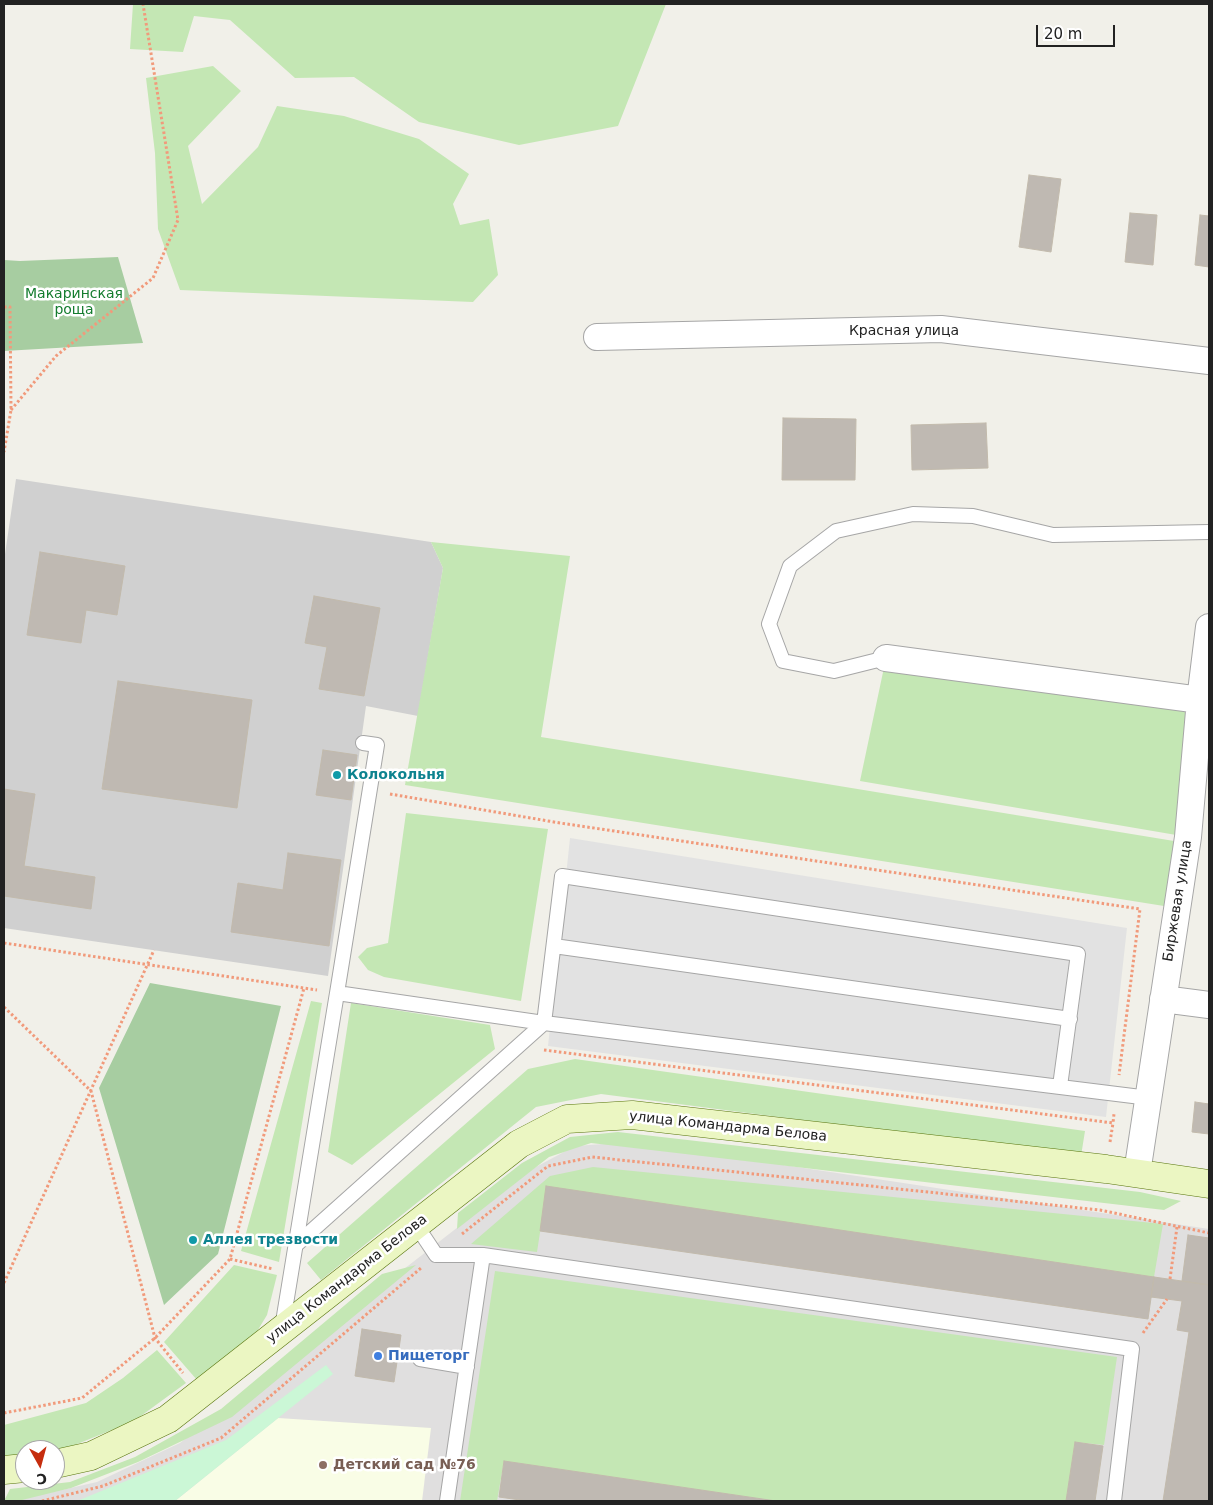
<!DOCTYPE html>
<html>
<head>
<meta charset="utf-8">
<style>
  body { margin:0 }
  #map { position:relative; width:1213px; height:1505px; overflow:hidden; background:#f1f0e9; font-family:"DejaVu Sans",sans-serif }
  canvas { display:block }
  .frame { position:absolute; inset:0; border:5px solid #222; pointer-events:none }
  .north { position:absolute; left:15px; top:1440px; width:50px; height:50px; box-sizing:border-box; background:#fff; border:1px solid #a7a7a7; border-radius:50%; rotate:173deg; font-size:14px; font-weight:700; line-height:20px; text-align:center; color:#222 }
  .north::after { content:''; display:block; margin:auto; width:18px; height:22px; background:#c62d0e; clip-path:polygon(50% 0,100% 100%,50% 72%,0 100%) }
  .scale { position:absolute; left:1036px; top:25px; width:79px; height:22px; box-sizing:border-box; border:2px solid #222; border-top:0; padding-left:6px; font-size:15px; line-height:18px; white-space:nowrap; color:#222; -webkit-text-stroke:4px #fff; paint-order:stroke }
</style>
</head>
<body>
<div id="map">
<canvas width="1213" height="1505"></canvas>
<div class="frame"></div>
<div class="north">С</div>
<div class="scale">20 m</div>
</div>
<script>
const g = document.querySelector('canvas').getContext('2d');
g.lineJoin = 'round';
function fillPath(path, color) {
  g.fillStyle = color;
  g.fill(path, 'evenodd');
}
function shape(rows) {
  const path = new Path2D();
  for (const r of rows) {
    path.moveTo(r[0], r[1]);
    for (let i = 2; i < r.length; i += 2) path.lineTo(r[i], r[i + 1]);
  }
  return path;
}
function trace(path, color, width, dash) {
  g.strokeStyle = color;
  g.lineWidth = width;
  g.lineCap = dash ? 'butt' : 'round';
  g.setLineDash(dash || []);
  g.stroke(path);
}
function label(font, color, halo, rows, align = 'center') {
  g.font = font + ' "DejaVu Sans",sans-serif';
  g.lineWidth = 5;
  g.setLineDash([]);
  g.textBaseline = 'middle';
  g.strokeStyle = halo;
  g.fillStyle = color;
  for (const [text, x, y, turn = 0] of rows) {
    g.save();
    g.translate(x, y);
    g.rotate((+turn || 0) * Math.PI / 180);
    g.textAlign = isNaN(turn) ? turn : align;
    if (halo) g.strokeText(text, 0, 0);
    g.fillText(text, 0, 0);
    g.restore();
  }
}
const residential = shape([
  [631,1142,1209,1229,1209,1501,4,1501,4,1498,39,1495,97,1482,180,1443,534,1168,575,1146]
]);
const education = shape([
  [278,1418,431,1428,422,1501,175,1501]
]);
const religious = shape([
  [16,479,431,542,443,568,418,716,366,706,328,976,4,928,4,561]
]);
const grass = shape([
  [133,4,666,4,618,126,519,145,419,122,354,77,295,78,230,20,194,16,183,52,130,49],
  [213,66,241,91,188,146,202,204,258,147,277,106,344,116,419,139,469,174,453,204,460,225,489,219,498,275,473,302,180,290,158,229,155,153,146,78],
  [431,542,570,556,541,737,1174,841,1164,906,405,785,443,568],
  [886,658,1200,700,1188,837,860,781],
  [406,813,548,829,521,1001,384,977,368,970,358,957,367,948,388,943],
  [311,1001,322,1003,279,1262,241,1251],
  [351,1003,490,1025,495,1049,352,1165,328,1152],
  [575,1059,1085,1131,1081,1156,601,1094,536,1107,321,1280,307,1263,528,1069],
  [618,1132,1140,1192,1181,1201,1164,1210,591,1143,549,1157,457,1229,458,1213,522,1163,570,1137],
  [593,1167,1163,1224,1154,1277,547,1187,537,1252,471,1244,550,1176],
  [234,1265,277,1275,267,1315,253,1338,197,1380,164,1342],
  [416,1265,232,1417,138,1462,71,1488,18,1501,4,1501,10,1489,70,1482,135,1457,221,1409,382,1274],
  [495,1271,1117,1357,1104,1445,1075,1442,1066,1501,776,1501,504,1461,497,1501,460,1501],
  [157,1350,186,1383,134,1421,55,1453,55,1450,25,1450,25,1457,4,1460,4,1425,86,1403,123,1378]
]);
const forest = shape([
  [118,257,143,343,4,351,4,260,20,261],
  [150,983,281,1006,218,1254,164,1305,99,1088]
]);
const park = shape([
  [326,1365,333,1374,175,1501,77,1501,226,1440]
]);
const parking = shape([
  [570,838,1127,928,1106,1117,548,1046]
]);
const building = shape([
  [1029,175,1061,179,1051,252,1019,247,1029,175],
  [1130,213,1157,215,1153,265,1125,262,1130,213],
  [1200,215,1209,216,1209,267,1195,265,1200,215],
  [783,418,856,419,855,480,782,480,783,418],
  [986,423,988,468,912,470,911,425,986,423],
  [40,552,125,566,117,615,86,610,81,643,27,635,40,552],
  [314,596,380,608,364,696,319,689,327,647,305,643,314,596],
  [118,681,252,700,237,808,102,789,118,681],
  [323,750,357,755,351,800,316,795,323,750],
  [4,789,35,794,24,866,95,877,91,909,4,896,4,789],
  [288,853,341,860,329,946,231,932,238,883,283,890,288,853],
  [1195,1102,1209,1104,1209,1134,1192,1132,1195,1102],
  [546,1186,1154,1277,1148,1319,540,1231,546,1186],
  [1188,1235,1209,1238,1209,1285,1182,1281,1188,1235],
  [1154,1277,1209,1285,1209,1501,1163,1501,1189,1332,1177,1330,1182,1301,1151,1297,1154,1277],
  [362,1329,401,1335,394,1382,355,1376,362,1329],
  [1075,1442,1103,1446,1095,1501,1066,1501,1075,1442],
  [504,1461,776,1501,527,1501,499,1497,504,1461]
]);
const path = shape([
  [4,307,10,307,11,410,4,452],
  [11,410,56,356,153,278,178,220,143,4],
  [390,794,560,823,1140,909,1119,1075],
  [4,943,317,990],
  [4,1007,91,1091,155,1338,183,1373],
  [544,1050,1113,1123,1114,1114],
  [1110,1142,1113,1123],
  [462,1234,548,1166,592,1157,1100,1210,1209,1233],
  [230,1259,273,1269],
  [1170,1279,1177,1227],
  [4,1283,154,950],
  [1143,1333,1167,1299],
  [4,1413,82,1398,155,1338,230,1259,304,988],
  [42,1501,103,1486,221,1438,421,1268]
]);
const lane = shape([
  [886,658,834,671,783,661,769,624,790,566,836,531,913,514,973,516,1053,535,1209,532],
  [554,946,1070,1019],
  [337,993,377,745,363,743],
  [416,1225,436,1255,483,1255],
  [297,1244,544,1023,562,876,1078,954,1060,1086],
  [282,1328,337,993,544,1023,1149,1098],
  [420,1359,467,1367],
  [447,1501,483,1255,1132,1349,1114,1501]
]);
const street = shape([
  [597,337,941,329,1209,361],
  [886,658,1200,700],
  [1163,999,1209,1005],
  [1137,1173,1188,837,1200,700,1209,627]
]);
const secondary = shape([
  [55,1464,91,1456,168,1419,519,1144,567,1119,632,1115,1106,1169,1209,1184],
  [4,1470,25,1468]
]);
const markers = [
  [337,775,5,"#0f9aa8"],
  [193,1240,5,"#0f9aa8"],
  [378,1356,5,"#3f7fe0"],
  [323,1465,5,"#8d6e63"]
];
const parkNames = [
  ["Макаринская",74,294],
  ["роща",74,310]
];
const streetNames = [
  ["Красная улица",904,331],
  ["Биржевая улица",1178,901,-81],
  ["улица Командарма Белова",728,1127,6],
  ["улица Командарма Белова",347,1279,-38]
];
const cultureNames = [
  ["Колокольня",347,775],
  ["Аллея трезвости",203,1240]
];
const shopNames = [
  ["Пищеторг",388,1356]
];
const educationNames = [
  ["Детский сад №76",333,1465]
];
fillPath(residential, '#e0dfdf');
fillPath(education, '#f9fde6');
fillPath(religious, '#d0d0d0');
fillPath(grass, '#c4e7b4');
fillPath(forest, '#a7cda1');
fillPath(park, '#cbf7d6');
fillPath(parking, '#e2e2e2');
fillPath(building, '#bfb9b2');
trace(building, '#c2baac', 1);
trace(lane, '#a6a6a6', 16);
trace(street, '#a6a6a6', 28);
trace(secondary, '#58750d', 29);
trace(path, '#f19a7b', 3, [2.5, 2.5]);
trace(lane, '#fff', 14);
trace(street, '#fff', 26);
trace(secondary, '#ebf6c2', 28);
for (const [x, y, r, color] of markers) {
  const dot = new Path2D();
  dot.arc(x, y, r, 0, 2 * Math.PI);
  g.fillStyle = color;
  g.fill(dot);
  trace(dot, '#fff', 2);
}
label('14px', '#147c2e', '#fff', parkNames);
label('14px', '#222', '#fff', streetNames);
label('bold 14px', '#0d838f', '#fff', cultureNames, 'left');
label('bold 14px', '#366cbe', '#fff', shopNames, 'left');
label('bold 14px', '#785e54', '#fff', educationNames, 'left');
</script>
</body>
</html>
